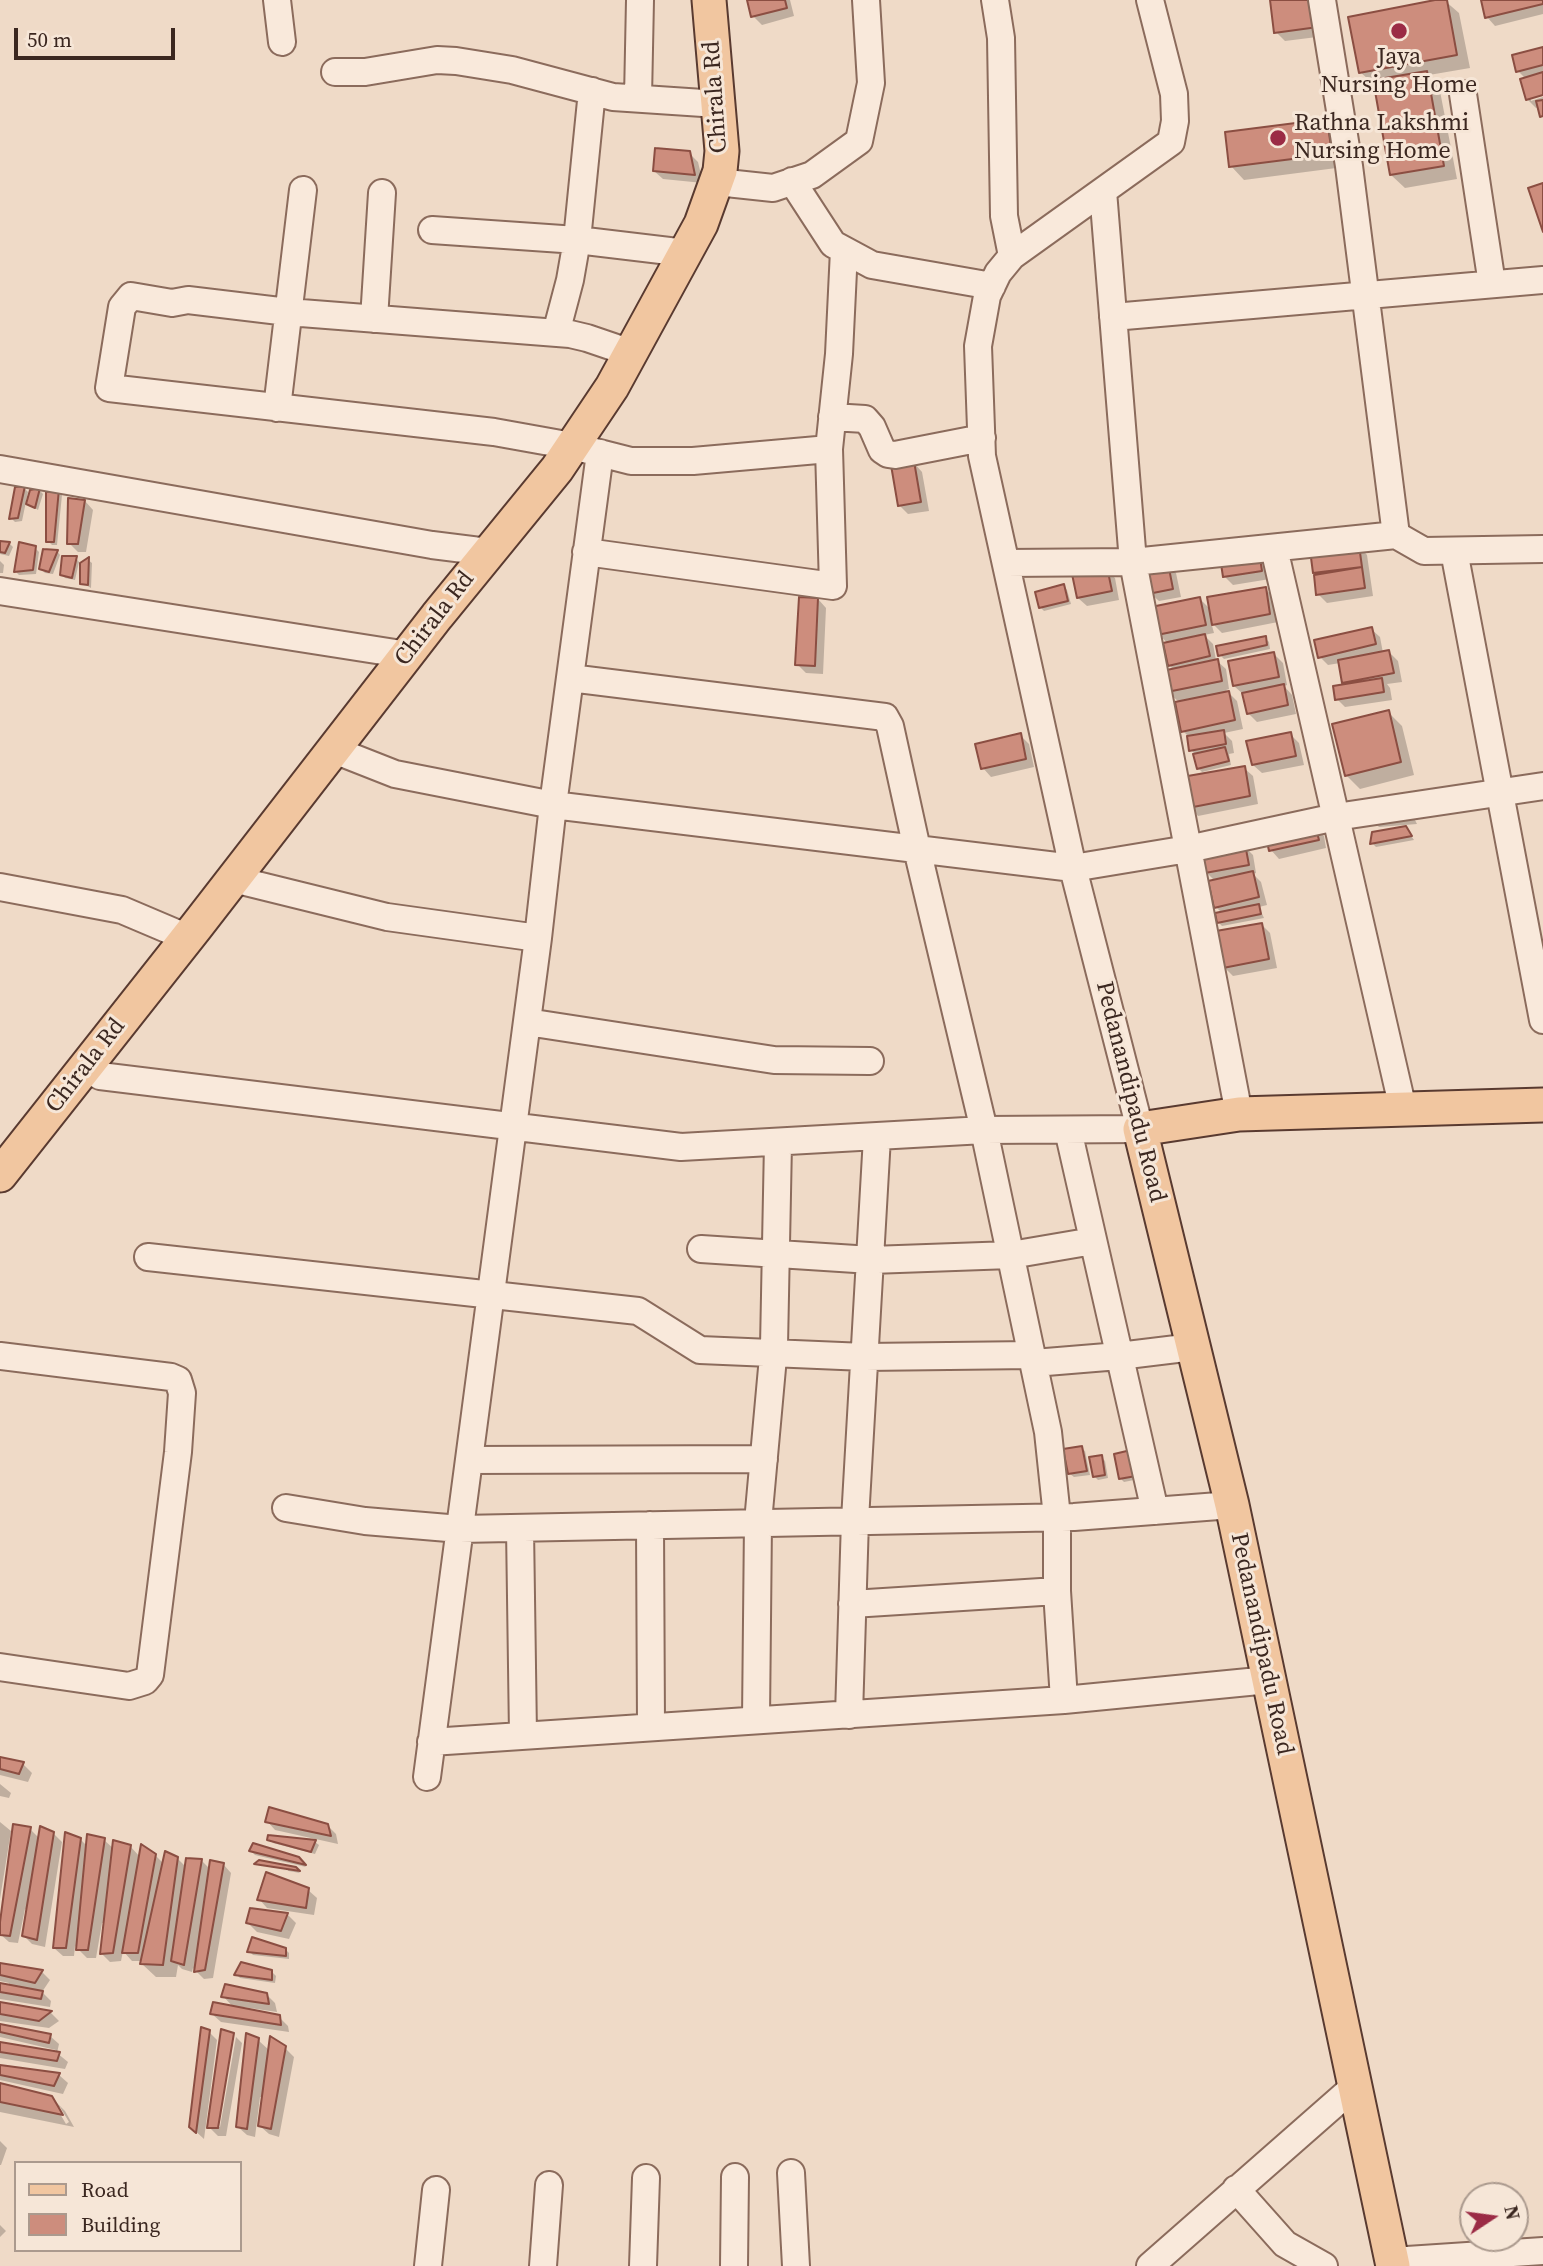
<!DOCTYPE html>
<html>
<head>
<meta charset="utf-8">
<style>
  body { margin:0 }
  #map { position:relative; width:1543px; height:2266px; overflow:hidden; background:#efdac7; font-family:"Source Serif 4",serif }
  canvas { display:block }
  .legend { position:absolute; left:14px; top:2161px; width:228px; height:91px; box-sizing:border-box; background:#f6e6d7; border:2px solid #ab9a8e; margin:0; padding:9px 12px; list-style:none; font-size:21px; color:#3b2720 }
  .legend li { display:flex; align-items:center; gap:14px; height:35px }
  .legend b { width:35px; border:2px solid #ab9a8e }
  .north { position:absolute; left:1459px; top:2182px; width:70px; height:70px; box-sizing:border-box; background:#f6e6d7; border:2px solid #ab9a8e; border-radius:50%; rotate:77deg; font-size:19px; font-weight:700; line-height:28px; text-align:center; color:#3b2720 }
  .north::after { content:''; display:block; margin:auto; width:24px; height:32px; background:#9b2b45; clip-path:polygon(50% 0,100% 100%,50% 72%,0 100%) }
  .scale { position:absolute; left:14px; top:28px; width:161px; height:32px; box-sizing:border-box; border:4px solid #3b2720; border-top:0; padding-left:9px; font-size:21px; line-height:24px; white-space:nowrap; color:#3b2720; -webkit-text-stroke:5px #f6e6d7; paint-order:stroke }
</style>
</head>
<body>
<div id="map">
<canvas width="1543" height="2266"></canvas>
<ul class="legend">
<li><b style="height:9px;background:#f1c6a0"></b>Road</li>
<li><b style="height:19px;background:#cd8d7d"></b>Building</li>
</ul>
<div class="north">N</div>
<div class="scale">50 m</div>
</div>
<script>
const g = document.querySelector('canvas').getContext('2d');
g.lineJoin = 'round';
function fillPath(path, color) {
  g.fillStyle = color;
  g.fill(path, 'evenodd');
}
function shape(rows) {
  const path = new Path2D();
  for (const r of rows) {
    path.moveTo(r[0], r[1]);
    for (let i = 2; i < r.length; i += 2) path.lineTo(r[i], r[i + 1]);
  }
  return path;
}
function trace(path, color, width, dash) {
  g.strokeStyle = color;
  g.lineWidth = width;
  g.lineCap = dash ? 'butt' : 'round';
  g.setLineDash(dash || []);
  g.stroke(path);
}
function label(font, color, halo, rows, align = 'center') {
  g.font = font + ' "Source Serif 4",serif';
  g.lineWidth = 6;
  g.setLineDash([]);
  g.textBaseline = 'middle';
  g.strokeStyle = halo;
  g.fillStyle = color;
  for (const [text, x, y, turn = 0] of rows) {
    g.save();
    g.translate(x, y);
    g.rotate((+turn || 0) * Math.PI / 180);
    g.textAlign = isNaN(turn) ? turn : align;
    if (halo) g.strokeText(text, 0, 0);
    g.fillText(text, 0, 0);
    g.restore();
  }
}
const shadow = shape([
  [749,0,790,0,794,16,762,25,753,16],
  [1272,0,1325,36,1285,41,1276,32],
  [1444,0,1459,13,1470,68,1429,75,1439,86,1457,179,1405,188,1391,175,1375,85,1360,72],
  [1490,0,1543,0,1543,14,1495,26,1487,17],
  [1543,49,1543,93,1531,97,1531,101,1543,97,1543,118,1539,107,1536,108,1528,100,1522,81,1526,79,1518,71],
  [1327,121,1340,134,1344,167,1244,180,1231,166],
  [689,153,698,162,703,183,663,179,654,171],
  [914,463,922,472,929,511,908,514,899,505],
  [24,488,28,492,22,521,15,522,11,518],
  [39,490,43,494,38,510,26,502,28,502,32,492],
  [58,491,62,495,57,545,52,545,48,541],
  [85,501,93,510,86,552,78,552,69,543],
  [0,543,10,544,13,547,9,556,0,554],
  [1359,546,1367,555,1373,596,1327,603,1318,594,1319,576,1315,572],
  [35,548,39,552,36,574,19,575,16,572],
  [57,551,60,555,53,574,45,573,41,569],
  [76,558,79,562,75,580,65,578,62,574],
  [1222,559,1267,561,1270,579,1233,585,1225,577],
  [88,560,92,563,91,588,82,583],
  [0,561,4,565,3,573,0,573],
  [1167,565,1176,573,1181,597,1159,601,1150,593],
  [1106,569,1115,578,1119,600,1087,606,1078,598],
  [1064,586,1067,590,1071,604,1044,611,1040,607],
  [1265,589,1274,597,1278,622,1222,633,1211,622,1214,633,1204,635,1213,644,1216,660,1226,669,1229,689,1226,690,1237,701,1243,729,1224,733,1232,741,1234,753,1229,754,1231,765,1202,772,1198,768,1195,754,1191,750,1189,737,1183,731,1180,703,1168,692,1174,670,1169,665,1168,644,1159,634,1200,599,1211,610],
  [818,599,826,608,823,674,806,673,797,664],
  [1371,629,1380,637,1383,653,1389,652,1398,661,1402,682,1387,684,1390,688,1392,700,1345,707,1337,699,1347,685,1344,682,1340,663,1328,665,1320,657],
  [1265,638,1269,642,1270,649,1224,659,1220,655],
  [1274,654,1283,663,1287,685,1284,686,1292,695,1296,714,1257,722,1248,713,1243,694,1234,686],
  [1388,712,1402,726,1414,775,1360,789,1346,775],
  [1290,734,1299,743,1304,765,1262,773,1253,765],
  [1020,735,1029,744,1034,767,991,777,983,768],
  [1244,768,1253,776,1258,804,1198,816,1190,807],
  [1414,818,1417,824,1379,827,1375,823],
  [1315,827,1324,836,1326,848,1279,859,1271,850],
  [1405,827,1414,840,1376,847,1372,843],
  [1244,846,1253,855,1256,873,1253,874,1261,882,1267,905,1259,907,1264,918,1222,926,1218,922,1222,913,1216,907,1216,882,1206,872],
  [1262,925,1270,933,1277,968,1233,976,1224,967],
  [1081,1448,1085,1451,1090,1475,1074,1477,1070,1474],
  [1116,1455,1139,1479,1124,1482,1120,1478],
  [1101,1457,1105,1461,1108,1478,1098,1480,1094,1476],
  [0,1759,23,1764,32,1773,28,1782,0,1775],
  [0,1784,11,1793,9,1798,0,1796],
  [267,1821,327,1825,336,1834,338,1844,275,1830],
  [0,1822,11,1831,0,1899],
  [30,1829,40,1839,53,1833,62,1842,45,1947,32,1944,24,1936,28,1910,25,1909,18,1943,9,1942,0,1934],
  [80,1839,88,1847,104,1840,114,1849,130,1846,140,1857,155,1855,164,1864,177,1858,186,1867,202,1861,211,1870,223,1864,231,1873,213,1978,204,1979,193,1968,192,1972,182,1969,178,1965,176,1977,156,1977,142,1964,143,1961,132,1961,123,1951,121,1961,110,1962,101,1953,105,1923,102,1923,96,1958,87,1958,75,1946,74,1956,63,1956,54,1948],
  [269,1839,315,1842,319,1845,315,1854,273,1843],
  [251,1851,298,1858,306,1867,255,1855],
  [260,1866,288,1871,288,1868,295,1868,300,1873],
  [308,1890,317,1898,314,1915,267,1908,259,1899],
  [287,1914,296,1923,289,1939,257,1932,248,1923],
  [285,1949,289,1953,289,1959,253,1955,249,1951],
  [0,1964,42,1972,50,1980,42,1992,51,2001,50,2007,0,1999,0,1985,8,1986,9,1983,0,1981],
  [272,1972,276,1976,275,1983,240,1978,236,1974],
  [266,1994,275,2003,277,2012,243,2007,243,2010,279,2017,288,2026,289,2032,221,2022,212,2014,234,2008,223,1996],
  [0,2003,51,2013,59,2021,49,2028,0,2021],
  [0,2026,50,2036,59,2044,57,2053,68,2062,65,2069,0,2058,0,2044,56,2053,56,2050,0,2037],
  [209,2032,217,2040,204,2139,191,2127],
  [236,2037,242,2043,226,2136,218,2136,209,2127,220,2127],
  [258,2040,270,2051,285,2048,294,2057,279,2137,269,2134,260,2126,264,2097,260,2097,255,2137,247,2135,238,2127],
  [0,2067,59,2075,68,2083,63,2094,0,2080],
  [0,2085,51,2097,65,2111,74,2127,0,2112],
  [56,2107,60,2107,69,2122,66,2124],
  [0,2141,7,2148,1,2165,0,2165],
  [0,2225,6,2231,0,2237]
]);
const building = shape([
  [747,0,785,0,787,8,751,17,747,0],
  [1270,0,1314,0,1318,27,1274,33,1270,0],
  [1435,0,1447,0,1457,55,1359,73,1348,17,1435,0],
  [1481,0,1543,0,1543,4,1485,18,1481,0],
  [1543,47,1543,65,1516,72,1512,55,1543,47],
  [1427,71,1444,166,1390,175,1373,80,1427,71],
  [1543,72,1543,95,1526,100,1520,79,1543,72],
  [1543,100,1543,116,1540,117,1536,101,1543,100],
  [1327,119,1332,154,1229,167,1225,132,1327,119],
  [655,148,690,151,695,175,653,171,655,148],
  [1543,183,1543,232,1528,188,1543,183],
  [914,461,921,502,898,506,891,465,914,461],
  [25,486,18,518,9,519,15,487,25,486],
  [40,488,35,508,26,504,30,490,40,488],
  [59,489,54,542,46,542,46,492,59,489],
  [68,498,85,500,78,544,67,544,68,498],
  [0,541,10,542,5,553,0,552,0,541],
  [19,542,36,546,33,570,14,572,19,542],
  [1359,545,1362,567,1313,573,1310,550,1359,545],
  [43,549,58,550,49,572,39,569,43,549],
  [1259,551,1262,571,1223,577,1220,557,1259,551],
  [62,556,77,556,72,578,60,575,62,556],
  [89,557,88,585,80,584,80,563,89,557],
  [1168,563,1173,589,1148,594,1143,568,1168,563],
  [1107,567,1112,591,1077,598,1072,574,1107,567],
  [1362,567,1365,588,1316,595,1314,575,1362,567],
  [1064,584,1068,601,1039,608,1035,592,1064,584],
  [1266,587,1270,614,1212,625,1207,597,1266,587],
  [799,597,818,598,815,666,795,665,799,597],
  [1200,597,1206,625,1157,635,1151,607,1200,597],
  [1372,627,1376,644,1318,658,1314,640,1372,627],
  [1205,634,1210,656,1168,666,1163,643,1205,634],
  [1266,636,1267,645,1218,656,1216,646,1266,636],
  [1389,650,1394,673,1342,683,1338,660,1389,650],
  [1274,652,1279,677,1233,686,1228,661,1274,652],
  [1218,659,1222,681,1167,692,1162,671,1218,659],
  [1382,678,1384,692,1335,700,1333,686,1382,678],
  [1284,684,1288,705,1247,714,1242,693,1284,684],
  [1229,691,1235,720,1181,732,1175,702,1229,691],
  [1389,710,1401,762,1345,776,1332,724,1389,710],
  [1224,730,1226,744,1189,751,1187,736,1224,730],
  [1291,732,1296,756,1252,765,1246,741,1291,732],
  [1021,733,1026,759,981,769,975,744,1021,733],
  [1225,747,1229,761,1197,769,1193,754,1225,747],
  [1245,766,1250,796,1188,808,1182,777,1245,766],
  [1315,825,1319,840,1269,851,1266,837,1315,825],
  [1406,826,1412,836,1370,844,1372,832,1406,826],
  [1245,844,1249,865,1205,873,1201,852,1245,844],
  [1253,871,1259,897,1214,908,1208,881,1253,871],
  [1259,904,1261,914,1217,923,1215,913,1259,904],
  [1262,923,1269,959,1223,968,1216,931,1262,923],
  [1082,1446,1087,1471,1068,1474,1063,1449,1082,1446],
  [1131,1450,1136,1476,1119,1479,1114,1454,1131,1450],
  [1102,1455,1105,1475,1093,1477,1089,1457,1102,1455],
  [0,1757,24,1762,19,1774,0,1769,0,1757],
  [269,1807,328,1824,331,1836,265,1822,269,1807],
  [13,1824,31,1827,10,1936,0,1935,0,1922,13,1824],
  [40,1826,54,1832,37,1940,22,1936,40,1826],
  [65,1832,81,1838,66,1948,53,1948,65,1832],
  [87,1834,105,1838,88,1950,76,1950,87,1834],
  [268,1835,316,1840,311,1852,267,1840,268,1835],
  [113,1840,131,1845,113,1953,100,1954,113,1840],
  [253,1843,299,1857,306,1865,249,1851,253,1843],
  [141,1844,156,1854,138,1953,122,1953,141,1844],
  [165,1851,178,1857,163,1965,140,1964,165,1851],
  [186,1858,202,1859,184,1965,171,1961,186,1858],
  [210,1860,224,1863,205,1970,194,1972,210,1860],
  [259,1860,296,1867,300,1871,254,1864,259,1860],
  [266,1872,309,1888,306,1908,257,1900,266,1872],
  [250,1908,288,1913,281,1931,246,1923,250,1908],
  [252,1937,286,1948,286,1956,247,1952,252,1937],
  [241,1962,272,1970,272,1980,234,1975,241,1962],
  [0,1963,43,1970,35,1983,0,1975,0,1963],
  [0,1983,43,1991,41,1999,0,1992,0,1983],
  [225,1984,267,1993,269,2004,221,1997,225,1984],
  [0,2002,52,2011,39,2021,0,2014,0,2002],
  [213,2002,280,2015,281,2025,210,2014,213,2002],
  [0,2024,51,2034,49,2043,0,2032,0,2024],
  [201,2027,210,2030,196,2133,189,2127,201,2027],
  [221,2029,234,2033,218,2128,207,2128,221,2029],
  [246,2033,259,2038,247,2129,236,2127,246,2033],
  [270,2036,286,2046,271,2129,258,2126,270,2036],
  [0,2042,60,2052,57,2061,0,2052,0,2042],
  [0,2065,60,2073,54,2086,0,2075,0,2065],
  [0,2083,52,2096,63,2115,0,2102,0,2083]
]);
const minor = shape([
  [277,0,282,42],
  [995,0,1001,38,1004,216,1012,256],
  [1322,0,1349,166,1396,535],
  [335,72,365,72,437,60,456,61,512,70,613,97,718,104],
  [1463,94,1492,284],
  [638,98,640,0],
  [792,181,833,244,872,265,992,286],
  [717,182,773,188,812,175,859,141,871,83,866,0],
  [1103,191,1133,562,1239,1114],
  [432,230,577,240,686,253],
  [1113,317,1543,280],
  [374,319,382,193],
  [556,333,570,280,577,240,592,91],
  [631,353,587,338,570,334,288,312,188,300,172,303,131,296,122,307,109,388,494,432,572,446,631,461,693,461,829,449],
  [277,408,303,190],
  [832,417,865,419,872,427,882,450,888,454,895,455,982,438],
  [0,469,432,545,488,552],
  [1274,548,1403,1109],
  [1454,551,1543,1020],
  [586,552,833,586,829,449,839,354,844,250],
  [1006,563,1133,562,1396,535,1424,551,1543,549],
  [0,591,408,655],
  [570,678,885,717,890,726,917,849,984,1130,1048,1432,1057,1517,1057,1591,1064,1700],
  [334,750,395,774,553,805,1073,868,1188,849,1336,817,1543,786],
  [233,879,387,917,538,938],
  [0,887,122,910,188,938],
  [527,1022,774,1060,870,1061],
  [85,1067,100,1076,681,1147,984,1130,1140,1129,1073,868,982,456,978,346,987,296,998,273,1012,256,1171,142,1175,121,1174,94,1150,0],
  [1068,1130,1155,1511],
  [701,1249,871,1260,1011,1255,1093,1241],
  [148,1257,638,1311,700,1350,865,1357,1032,1355],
  [0,1356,171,1377,178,1380,182,1393,178,1452,150,1675,145,1681,129,1686,0,1667],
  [1034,1363,1119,1356,1193,1347],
  [469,1460,764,1459],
  [286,1508,365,1521,460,1529,1074,1517,1232,1505],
  [650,1525,651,1726],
  [520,1528,523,1735],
  [852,1604,1057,1591],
  [849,1715,855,1520,877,1137],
  [756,1719,758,1522,774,1346,778,1143],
  [431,1742,1064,1700,1269,1680],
  [427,1777,538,938,553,805,600,453],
  [791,2173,796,2266],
  [1236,2189,1285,2244,1324,2266],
  [1392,2261,1543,2251],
  [428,2266,436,2190],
  [543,2266,549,2185],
  [643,2266,646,2178],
  [734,2266,735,2177],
  [1150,2266,1355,2086]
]);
const major = shape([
  [0,1175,196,927,437,616,557,469,612,387,701,224,720,171,722,151,709,0],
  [1393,2266,1232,1505,1140,1129,1239,1114,1543,1105]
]);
const markers = [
  [1399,31,9,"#9b2b45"],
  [1278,138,9,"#9b2b45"]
];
const poiNames = [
  ["Jaya",1399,58],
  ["Nursing Home",1399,86],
  ["Rathna Lakshmi",1294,124,"left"],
  ["Nursing Home",1294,152,"left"]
];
const streetNames = [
  ["Chirala Rd",716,97,-94],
  ["Chirala Rd",435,619,-52],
  ["Chirala Rd",86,1066,-52],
  ["Pedanandipadu Road",1130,1092,76],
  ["Pedanandipadu Road",1261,1644,78]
];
fillPath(shadow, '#0003');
fillPath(building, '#cd8d7d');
trace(building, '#8b4e42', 2);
trace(minor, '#8b6b5c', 30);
trace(major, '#593a30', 37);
trace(minor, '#f9e9db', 26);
trace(major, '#f1c6a0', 33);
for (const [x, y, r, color] of markers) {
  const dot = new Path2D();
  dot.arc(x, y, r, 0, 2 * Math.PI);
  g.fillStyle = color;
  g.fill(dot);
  trace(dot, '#f6e6d7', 2.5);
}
label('24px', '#3b2720', '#f6e6d7', poiNames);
label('24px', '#3b2720', '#f6e6d7', streetNames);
</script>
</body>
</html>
